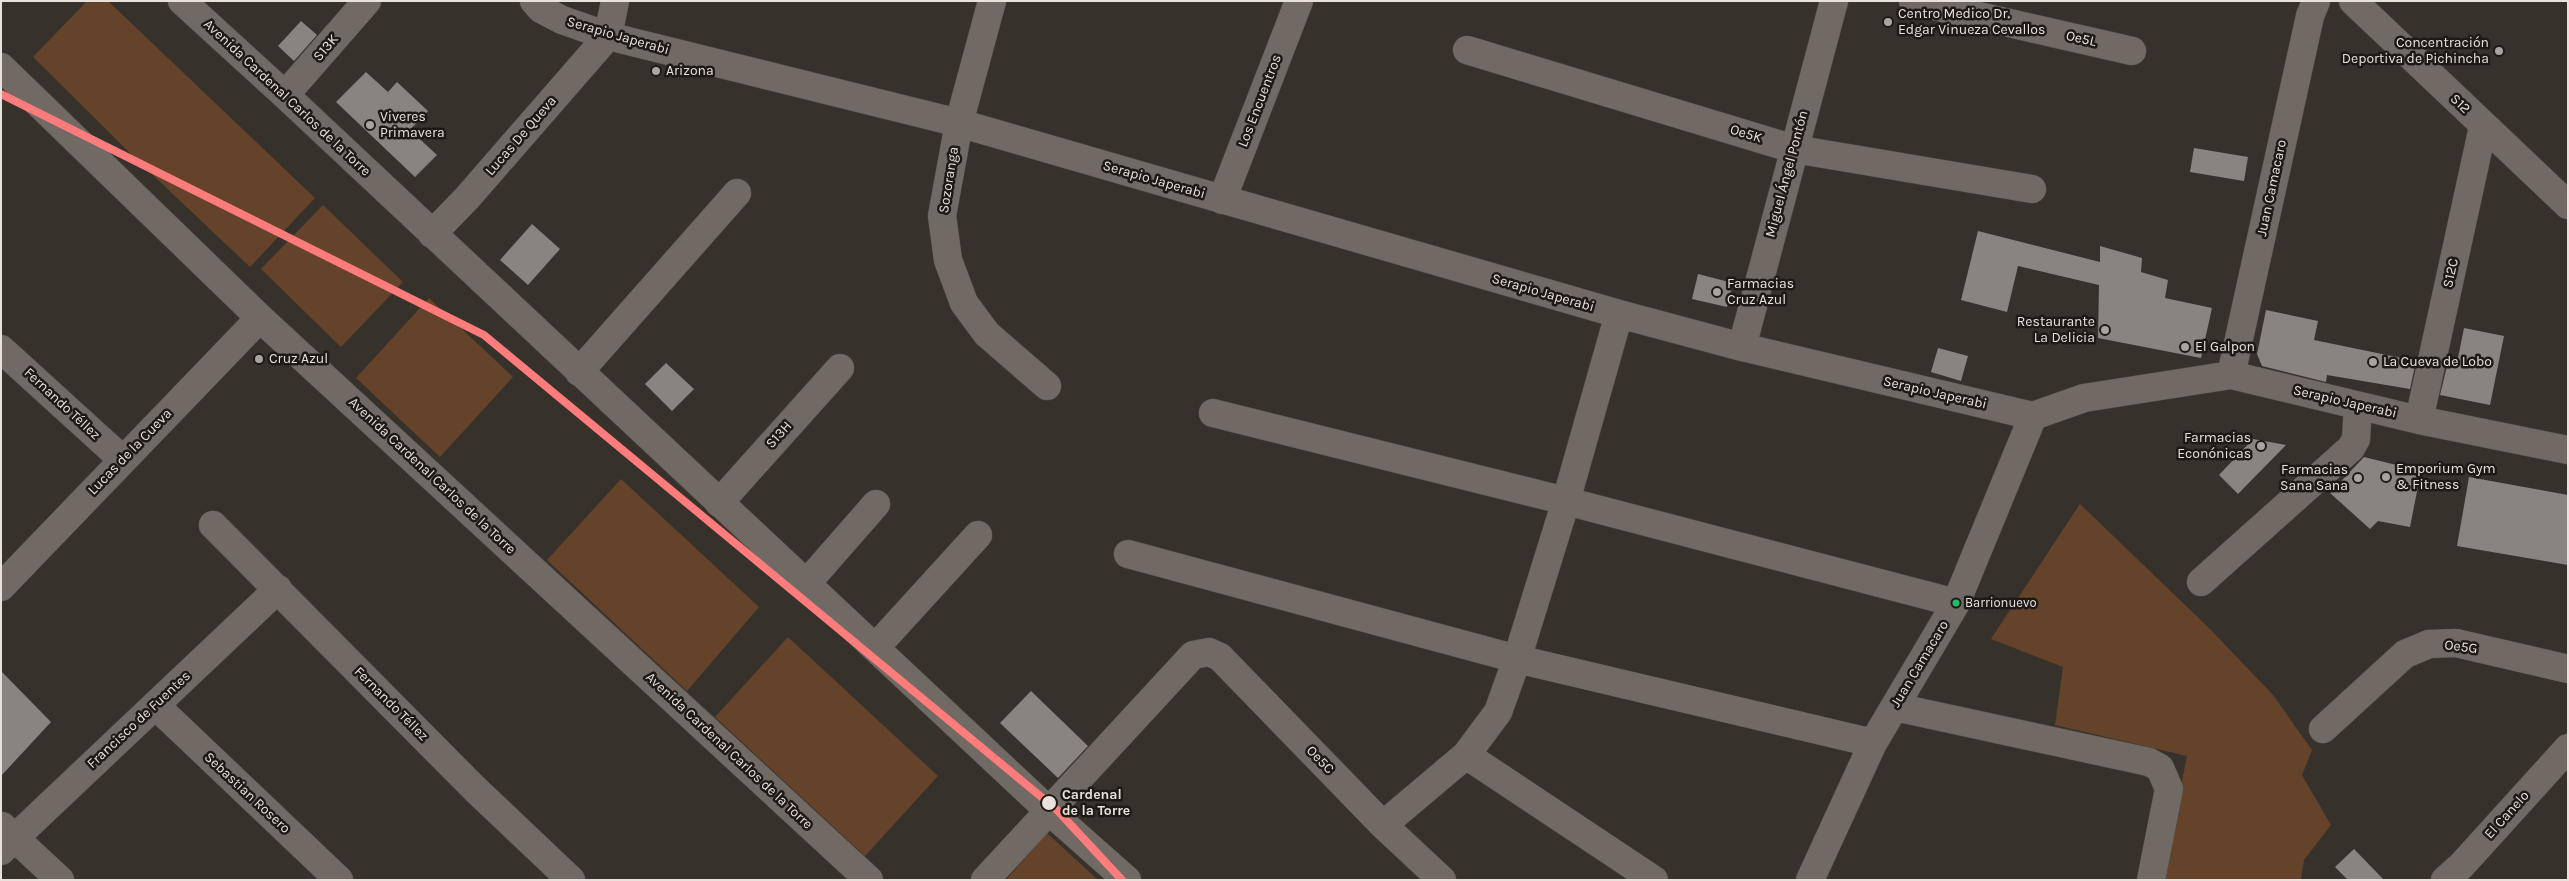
<!DOCTYPE html>
<html>
<head>
<meta charset="utf-8">
<style>
  body { margin:0 }
  #map { position:relative; width:2569px; height:881px; overflow:hidden; background:#37312c; font-family:Karla,sans-serif }
  canvas { display:block }
  .frame { position:absolute; inset:0; border:2px solid #e9e1db; pointer-events:none }
</style>
</head>
<body>
<div id="map">
<canvas width="2569" height="881"></canvas>
<div class="frame"></div>
</div>
<script>
const g = document.querySelector('canvas').getContext('2d');
g.lineJoin = 'round';
function fillPath(path, color) {
  g.fillStyle = color;
  g.fill(path, 'evenodd');
}
function shape(rows) {
  const path = new Path2D();
  for (const r of rows) {
    path.moveTo(r[0], r[1]);
    for (let i = 2; i < r.length; i += 2) path.lineTo(r[i], r[i + 1]);
  }
  return path;
}
function trace(path, color, width, dash) {
  g.strokeStyle = color;
  g.lineWidth = width;
  g.lineCap = dash ? 'butt' : 'round';
  g.setLineDash(dash || []);
  g.stroke(path);
}
function label(font, color, halo, rows, align = 'center') {
  g.font = font + ' Karla,sans-serif';
  g.lineWidth = 5;
  g.setLineDash([]);
  g.textBaseline = 'middle';
  g.strokeStyle = halo;
  g.fillStyle = color;
  for (const [text, x, y, turn = 0] of rows) {
    g.save();
    g.translate(x, y);
    g.rotate((+turn || 0) * Math.PI / 180);
    g.textAlign = isNaN(turn) ? turn : align;
    if (halo) g.strokeText(text, 0, 0);
    g.fillText(text, 0, 0);
    g.restore();
  }
}
const green = shape([
  [87,1,108,1,315,198,250,267,139,162,33,57],
  [323,205,403,282,341,347,261,269],
  [429,298,513,377,440,457,356,378],
  [621,479,759,607,687,691,547,560],
  [2080,504,2210,629,2273,695,2312,750,2302,775,2331,825,2304,860,2301,880,2162,880,2187,756,2055,725,2063,667,1991,639],
  [788,637,938,776,865,856,715,717],
  [1047,833,1098,880,1006,880]
]);
const building = shape([
  [301,21,317,35,294,61,278,46],
  [366,72,388,92,397,82,428,111,410,130,437,155,415,177,336,102],
  [2194,148,2248,157,2244,181,2190,172],
  [532,224,560,249,528,285,500,260],
  [1978,231,2100,262,2100,246,2142,258,2141,272,2168,280,2165,298,2212,308,2201,358,2098,338,2099,285,2018,266,2007,312,1961,300],
  [1698,274,1733,283,1727,307,1692,299],
  [2266,310,2318,321,2314,340,2416,361,2410,389,2327,375,2326,382,2262,366,2257,354],
  [2464,328,2504,336,2490,405,2440,395,2447,366,2456,368],
  [1938,348,1968,356,1961,381,1931,372],
  [666,363,694,389,672,411,645,384],
  [2253,439,2286,445,2238,494,2219,475],
  [2364,457,2421,471,2410,527,2378,521,2370,529,2330,493],
  [2469,477,2568,495,2568,565,2457,546],
  [1,671,51,722,1,776],
  [1031,691,1088,746,1058,778,1000,723],
  [2354,849,2384,880,2348,880,2335,867]
]);
const minor = shape([
  [182,1,285,95,1048,810,1127,880],
  [534,1,541,9,562,20,608,36,959,123,1619,314,1742,347,2033,416,2084,398,2231,375,2419,420,2568,450],
  [992,1,959,123,942,216,948,260,964,303,987,334,1047,386],
  [1913,1,2132,51],
  [2353,1,2568,205],
  [1467,50,1794,149,2032,189],
  [1,67,260,318,869,880],
  [285,95,367,1],
  [1222,200,1299,1],
  [432,234,467,198,608,36,615,1],
  [1742,347,1834,1],
  [1,349,123,460],
  [579,372,737,193],
  [2231,375,2310,16,2316,1],
  [1213,413,1566,501,1956,603],
  [2419,420,2483,127],
  [719,503,840,368],
  [213,525,475,789,571,880],
  [1128,554,1517,659,1873,743],
  [2201,582,2351,448,2356,439,2358,406],
  [806,584,876,504],
  [1,587,260,318],
  [875,648,978,535],
  [156,706,339,880],
  [1895,707,2149,762,2160,768,2169,789,2151,880],
  [2323,729,2405,654,2429,644,2456,643,2568,669],
  [1466,755,1654,880],
  [1383,825,1466,755,1498,712,1517,659,1566,501,1619,314],
  [2,826,60,880],
  [1,851,278,589],
  [985,880,1193,655,1209,652,1220,657,1383,825,1442,880],
  [1810,880,1873,743,1956,603,2033,416],
  [2445,880,2461,866,2568,748]
]);
const metro1 = shape([
  [1,94,484,335,1057,810,1122,880]
]);
const markers = [
  [1888,22,5,"#aba39e"],
  [2499,51,5,"#aba39e"],
  [656,71,5,"#aba39e"],
  [370,125,5,"#aba39e"],
  [1717,292,5,"#aba39e"],
  [2105,330,5,"#aba39e"],
  [2185,347,5,"#aba39e"],
  [259,359,5,"#aba39e"],
  [2373,362,5,"#aba39e"],
  [2261,446,5,"#aba39e"],
  [2386,477,5,"#aba39e"],
  [2358,478,5,"#aba39e"],
  [1956,603,4.5,"#20bc6c"],
  [1049,803,8,"#e9e1db"]
];
const busNames = [
  ["Barrionuevo",1965,603]
];
const poiNames = [
  ["Centro Medico Dr.",1898,14],
  ["Edgar Vinueza Cevallos",1898,30],
  ["Concentración",2489,43,"right"],
  ["Deportiva de Pichincha",2489,59,"right"],
  ["Arizona",666,71],
  ["Viveres",380,117],
  ["Primavera",380,133],
  ["Farmacias",1727,284],
  ["Cruz Azul",1727,300],
  ["Restaurante",2095,322,"right"],
  ["La Delicia",2095,338,"right"],
  ["El Galpon",2195,347],
  ["Cruz Azul",269,359],
  ["La Cueva de Lobo",2383,362],
  ["Farmacias",2251,438,"right"],
  ["Econónicas",2251,454,"right"],
  ["Emporium Gym",2396,469],
  ["& Fitness",2396,485],
  ["Farmacias",2348,470,"right"],
  ["Sana Sana",2348,486,"right"]
];
const streetNames = [
  ["Serapio Japerabi",618,36,16],
  ["Oe5L",2081,39,13],
  ["S13K",326,48,-49],
  ["Avenida Cardenal Carlos de la Torre",287,98,43],
  ["Los Encuentros",1260,101,-69],
  ["S12",2460,104,44],
  ["Oe5K",1746,134,17],
  ["Lucas De Queva",521,136,-49],
  ["Miguel Ángel Pontón",1787,174,-75],
  ["Sozoranga",949,180,-81],
  ["Serapio Japerabi",1154,180,16],
  ["Juan Camacaro",2272,188,-78],
  ["S12C",2451,273,-78],
  ["Serapio Japerabi",1543,293,16],
  ["Serapio Japerabi",1935,393,13],
  ["Serapio Japerabi",2345,402,13],
  ["Fernando Téllez",62,404,43],
  ["S13H",779,435,-48],
  ["Lucas de la Cueva",130,452,-46],
  ["Avenida Cardenal Carlos de la Torre",432,476,43],
  ["Oe5G",2461,647,7],
  ["Juan Camacaro",1920,664,-59],
  ["Fernando Téllez",391,704,45],
  ["Francisco de Fuentes",139,720,-43],
  ["Avenida Cardenal Carlos de la Torre",729,751,43],
  ["Oe5C",1320,760,46],
  ["Sebastian Rosero",247,793,43],
  ["El Canelo",2507,815,-48]
];
const stopNames = [
  ["Cardenal",1062,795],
  ["de la Torre",1062,811]
];
fillPath(green, '#64432a');
fillPath(building, '#8a8480');
trace(minor, '#534d49', 29);
trace(minor, '#706964', 28);
trace(metro1, '#fe7c7b', 8);
for (const [x, y, r, color] of markers) {
  const dot = new Path2D();
  dot.arc(x, y, r, 0, 2 * Math.PI);
  g.fillStyle = color;
  g.fill(dot);
  trace(dot, '#1f1915', 2);
}
label('13px', '#e9e1db', '#1f1915', busNames, 'left');
label('14px', '#e9e1db', '#1f1915', poiNames, 'left');
label('14px', '#e9e1db', '#1f1915', streetNames);
label('bold 14px', '#e9e1db', '#1f1915', stopNames, 'left');
</script>
</body>
</html>
